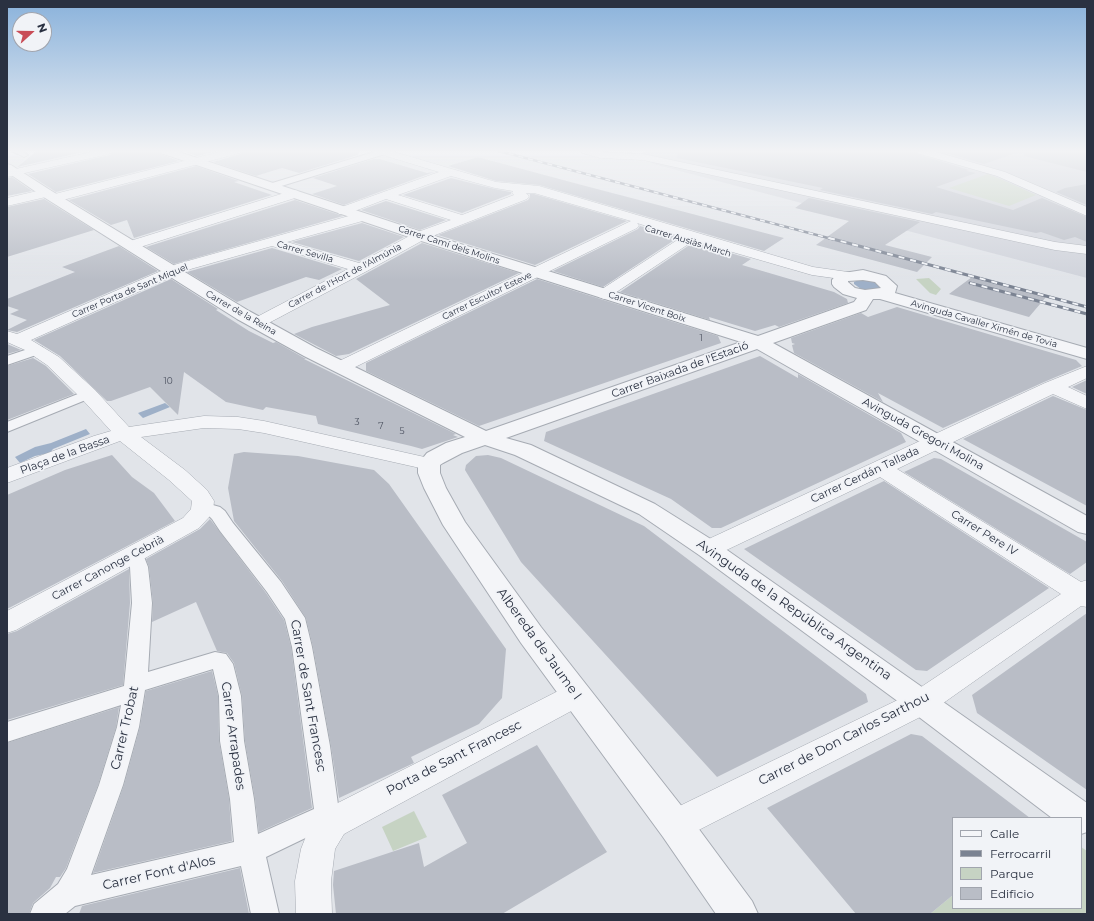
<!DOCTYPE html>
<html>
<head>
<meta charset="utf-8">
<style>
  body { margin:0 }
  #map { position:relative; width:1094px; height:921px; overflow:hidden; background:#e1e4e9; font-family:Montserrat,sans-serif }
  canvas { display:block }
  .frame { position:absolute; inset:0; border:8px solid #2a3141; pointer-events:none }
  .legend { position:absolute; left:952px; top:817px; width:130px; height:92px; box-sizing:border-box; background:#f1f3f7; border:1px solid #a1a5ae; margin:0; padding:5px 7px; list-style:none; font-size:12px; color:#2a3141 }
  .legend li { display:flex; align-items:center; gap:8px; height:20px }
  .legend b { width:20px; border:1px solid #a1a5ae }
  .north { position:absolute; left:12px; top:12px; width:40px; height:40px; box-sizing:border-box; background:#f1f3f7; border:1px solid #a1a5ae; border-radius:50%; rotate:69deg; font-size:11px; font-weight:700; line-height:16px; text-align:center; color:#2a3141 }
  .north::after { content:''; display:block; margin:auto; width:14px; height:18px; background:#c94c57; clip-path:polygon(50% 0,100% 100%,50% 72%,0 100%) }
</style>
</head>
<body>
<div id="map">
<canvas width="1094" height="921"></canvas>
<div class="frame"></div>
<ul class="legend">
<li><b style="height:5px;background:#f4f5f8"></b>Calle</li>
<li><b style="height:5px;background:#7b8392"></b>Ferrocarril</li>
<li><b style="height:11px;background:#c6d3c3"></b>Parque</li>
<li><b style="height:11px;background:#b9bdc6"></b>Edificio</li>
</ul>
<div class="north">N</div>
</div>
<script>
const g = document.querySelector('canvas').getContext('2d');
g.lineJoin = 'round';
function fillPath(path, color) {
  g.fillStyle = color;
  g.fill(path, 'evenodd');
}
function shape(rows) {
  const path = new Path2D();
  for (const r of rows) {
    path.moveTo(r[0], r[1]);
    for (let i = 2; i < r.length; i += 2) path.lineTo(r[i], r[i + 1]);
  }
  return path;
}
function trace(path, color, width, dash) {
  g.strokeStyle = color;
  g.lineWidth = width;
  g.lineCap = dash ? 'butt' : 'round';
  g.setLineDash(dash || []);
  g.stroke(path);
}
function label(font, color, halo, rows, align = 'center') {
  g.font = font + ' Montserrat,sans-serif';
  g.lineWidth = 3.5;
  g.setLineDash([]);
  g.textBaseline = 'middle';
  g.strokeStyle = halo;
  g.fillStyle = color;
  for (const [text, x, y, turn = 0] of rows) {
    g.save();
    g.translate(x, y);
    g.rotate((+turn || 0) * Math.PI / 180);
    g.textAlign = isNaN(turn) ? turn : align;
    if (halo) g.strokeText(text, 0, 0);
    g.fillText(text, 0, 0);
    g.restore();
  }
}
const built = shape([
  [648,151,1087,151,1087,278,653,164,643,153]
]);
const green = shape([
  [988,174,1003,180,1036,195,1009,206,949,188],
  [929,278,941,289,936,295,930,293,916,279],
  [414,811,427,837,393,851,382,827],
  [1081,847,1087,851,1087,914,930,914,953,895,953,908,1081,908]
]);
const water = shape([
  [860,279,874,281,882,288,865,290,861,289,854,284,854,282],
  [165,403,170,407,143,418,138,413],
  [86,429,90,434,53,449,50,453,35,456,20,463,15,457,35,447,51,443]
]);
const building = shape([
  [37,151,88,151,17,167],
  [115,151,159,151,161,154,179,161,56,192,28,174,109,155],
  [181,151,217,151,197,156],
  [242,151,359,151,358,155,299,173,282,168,256,176,213,162,240,154],
  [678,151,915,151,917,154,969,170,966,171,976,173,936,187,1013,210,1042,198,1087,217,1087,242,1075,237,1064,240,1041,232,1036,233,936,212,932,214,820,190,823,188,677,158],
  [939,151,1016,151,1016,153,984,164],
  [1025,151,1087,151,1087,172,1024,156],
  [478,157,578,184,784,238,764,251,539,185,496,181,448,166],
  [373,159,380,159,427,173,434,172,344,205,312,194,337,186,313,178],
  [196,166,239,181,234,182,272,195,134,238,127,220,111,225,69,200],
  [12,177,32,191,7,196,7,178],
  [451,178,495,189,511,192,511,194,462,213,403,195],
  [1087,184,1087,205,1056,192,1065,188],
  [530,194,534,194,627,221,535,265,438,235,528,200,530,197],
  [809,198,920,222,885,245,932,257,917,272,816,245,849,221,795,208],
  [44,199,94,230,7,257,7,207],
  [295,200,343,216,174,264,146,247],
  [386,201,446,220,420,230,361,210],
  [362,223,404,237,359,261,292,242],
  [640,226,679,237,603,287,553,271,638,229],
  [692,242,751,259,742,265,834,292,847,299,848,303,779,327,775,325,755,331,709,317,710,320,620,292,691,244],
  [422,243,519,273,349,354,336,356,294,334,312,327,390,305,356,279],
  [119,246,158,271,17,332,7,330,27,320,10,314,19,310,7,306,7,299,75,272,62,267],
  [272,248,342,269,319,280,306,277,237,302,187,272],
  [972,277,1046,297,1029,317,949,294],
  [171,279,218,309,216,310,249,331,273,343,276,342,306,359,304,359,456,434,453,435,458,437,422,449,411,446,318,424,316,416,266,407,263,410,226,402,184,372,178,415,150,387,111,401,107,401,60,356,34,340],
  [537,279,718,336,721,343,479,426,366,371,366,363],
  [897,307,1076,360,1082,366,1044,382,943,428,878,393,883,402,794,353,792,345,795,344,792,343,791,338,861,313,868,317],
  [7,344,21,350,7,354],
  [760,356,798,378,798,374,901,433,906,442,721,528,712,528,671,499,544,441,546,432],
  [33,358,46,366,74,394,7,420,7,366],
  [1087,380,1087,394,1072,387],
  [1053,396,1087,410,1087,506,963,439],
  [244,452,298,456,374,470,389,484,506,649,502,698,479,724,411,757,414,763,339,798,331,746,313,647,306,618,282,581,234,521,228,488,234,454],
  [112,455,132,477,154,493,175,521,7,609,7,495,65,470],
  [488,455,501,458,644,526,866,694,868,702,717,777,521,562,465,470,466,465,476,456],
  [934,458,941,459,1087,542,1087,562,1070,574,904,472],
  [884,481,1049,588,927,671,916,670,744,549],
  [210,519,266,593,284,620,291,647,312,808,259,832,255,799,245,741,242,696,234,663,227,653,217,651,196,602,152,622,153,603,149,567,146,559,200,529],
  [129,569,130,603,123,685,7,720,7,634,17,631],
  [1087,613,1087,790,977,713,972,695],
  [212,671,218,696,219,741,229,799,232,841,93,873,124,785,140,727,146,691],
  [119,707,116,727,98,785,66,868,60,877,56,877,50,888,33,903,29,914,7,914,7,743],
  [911,734,922,736,1030,818,953,818,953,895,930,914,856,914,767,808],
  [537,745,607,852,502,914,336,914,333,885,334,871,419,843,424,867,467,843,442,795],
  [240,868,249,914,79,914,82,906]
]);
const pedestrian = shape([
  [12,151,22,151,28,155,24,157,12,151],
  [377,151,386,152,385,154,275,188,272,189,268,186,269,184,377,151],
  [37,346,42,347,44,350,42,353,7,365,7,356,37,346],
  [88,390,93,391,95,394,93,397,7,432,7,422,88,390],
  [202,502,220,507,225,511,233,523,281,582,305,618,312,647,330,746,339,812,345,823,341,832,332,835,322,830,266,857,279,914,251,914,241,866,75,906,65,914,30,914,34,904,58,884,67,869,99,785,117,727,121,705,7,742,7,722,124,686,132,603,130,567,125,554,127,549,134,548,141,549,148,567,152,603,148,672,215,652,226,654,233,664,241,696,244,741,254,799,258,834,314,809,292,647,285,619,267,592,220,531,212,519,208,515,196,512,193,508,196,504,202,502],
  [213,669,219,696,220,741,230,799,234,842,91,875,123,785,139,727,145,690,213,669]
]);
const minor = shape([
  [95,151,114,151,109,154,7,177,7,171,95,151],
  [223,151,241,151,240,153,55,202,51,201,49,198,51,195,223,151],
  [375,151,391,151,496,182,539,186,813,267,848,272,853,273,855,276,853,279,848,280,812,275,691,240,690,243,609,297,604,299,599,297,596,294,599,291,682,237,637,223,639,225,637,228,347,371,341,372,335,371,332,367,335,363,631,221,534,193,526,193,529,196,527,199,425,239,367,271,263,326,257,328,251,326,249,323,251,320,348,269,272,246,187,270,31,340,59,357,95,390,129,427,204,416,238,417,264,421,429,458,436,459,440,464,436,469,429,470,264,433,238,429,204,428,141,437,185,470,207,490,214,501,213,511,210,516,199,528,16,630,7,633,7,611,183,518,191,509,192,501,169,480,120,441,7,483,7,468,94,436,111,431,81,398,47,365,25,350,7,342,7,331,17,334,177,264,356,214,361,213,366,214,367,217,366,220,287,242,359,263,415,233,451,220,386,199,347,214,339,214,337,211,339,208,439,172,376,153,375,151],
  [451,176,495,188,513,191,512,193,514,195,462,215,398,195,451,176],
  [581,151,643,154,1055,242,1087,246,1087,254,1055,250,643,160,600,158,582,153,581,151],
  [916,151,933,151,1005,172,1087,207,1087,216,997,176,917,153,916,151],
  [46,189,50,190,52,193,50,196,7,206,7,198,46,189],
  [294,190,298,191,300,194,298,197,137,248,132,249,127,248,125,245,127,242,294,190],
  [1087,366,1087,378,1068,387,1087,396,1087,409,1053,394,897,469,1081,582,1087,580,1087,607,1081,606,932,711,687,836,675,841,663,836,658,825,663,814,912,693,1061,594,880,477,716,555,708,557,700,555,696,549,700,543,1045,383,1087,366],
  [576,683,586,687,590,695,586,703,344,834,335,849,331,881,332,914,296,914,295,881,301,849,310,826,320,812,566,687,576,683]
]);
const tertiary = shape([
  [160,151,176,151,425,233,758,336,854,302,857,298,843,294,834,287,832,284,832,280,837,274,863,270,886,276,897,286,895,293,1087,348,1087,359,880,299,873,299,866,310,773,343,1087,516,1087,534,1078,532,757,349,506,438,531,445,655,504,717,543,1087,803,1087,832,1081,834,1081,818,1052,818,911,711,699,555,639,514,515,455,485,445,462,453,443,463,440,465,440,473,446,488,465,522,541,627,687,813,752,901,758,914,716,914,663,837,521,643,443,525,424,488,418,473,418,464,427,453,446,443,465,437,304,356,237,319,42,196,7,172,7,164,11,165,50,190,249,311,316,348,486,431,741,342,415,239,161,153,160,151],
  [863,280,875,282,881,288,865,290,855,288,848,282,848,281,863,280]
]);
const railFar1 = shape([
  [499,151,832,239]
]);
const rail = shape([
  [829,238,1087,307],
  [970,283,1087,314]
]);
const farStreetnames = [
  ["Carrer Ausiàs March",688,241,17],
  ["Carrer Camí dels Molins",449,245,18],
  ["Carrer Sevilla",305,252,16],
  ["Carrer de l'Hort de l'Almúnia",345,276,-28],
  ["Carrer Porta de Sant Miquel",130,291,-23],
  ["Carrer Escultor Esteve",487,296,-26],
  ["Carrer Vicent Boix",647,307,18],
  ["Carrer de la Reina",241,313,30],
  ["Avinguda Cavaller Ximén de Tovia",984,324,16]
];
const numberNames = [
  ["1",701,338],
  ["10",168,381],
  ["3",357,422],
  ["7",381,426],
  ["5",402,431]
];
const streetNames = [
  ["Carrer Baixada de l'Estació",680,370,-20],
  ["Avinguda Gregori Molina",923,434,29],
  ["Plaça de la Bassa",65,455,-20],
  ["Carrer Cerdán Tallada",865,475,-25],
  ["Carrer Pere IV",984,533,32],
  ["Carrer Canonge Cebrià",108,568,-28]
];
const nearStreetnames = [
  ["Avinguda de la República Argentina",794,610,35],
  ["Albereda de Jaume I",539,644,54],
  ["Carrer de Sant Francesc",308,696,80],
  ["Carrer Trobat",125,728,-77],
  ["Carrer Arrapades",233,736,82],
  ["Carrer de Don Carlos Sarthou",844,739,-27],
  ["Porta de Sant Francesc",454,758,-27],
  ["Carrer Font d'Alos",159,873,-13]
];
fillPath(built, '#d0d3db');
fillPath(green, '#c6d3c3');
fillPath(water, '#9eb0c8');
fillPath(building, '#b9bdc6');
trace(pedestrian, '#a6abb3', 2);
trace(minor, '#a6abb3', 1);
trace(tertiary, '#a6abb3', 2);
fillPath(pedestrian, '#f4f5f8');
fillPath(minor, '#f4f5f8');
fillPath(tertiary, '#f4f5f8');
trace(railFar1, '#7b8392', 2.5);
trace(rail, '#7b8392', 3);
trace(railFar1, '#f1f3f7', 1.5, [5]);
trace(rail, '#f1f3f7', 2, [6]);
const sky = g.createLinearGradient(0, 0, 0, 280);
sky.addColorStop(0, '#8ab2db');
sky.addColorStop(0.54, '#f2f3f5');
sky.addColorStop(1, '#f2f3f500');
g.fillStyle = sky;
g.fillRect(0, 0, 1094, 280);
label('9px', '#2a3141', '#f1f3f7', farStreetnames);
label('9px', '#4e5462', null, numberNames);
label('11px', '#2a3141', '#f1f3f7', streetNames);
label('13px', '#2a3141', '#f1f3f7', nearStreetnames);
</script>
</body>
</html>
